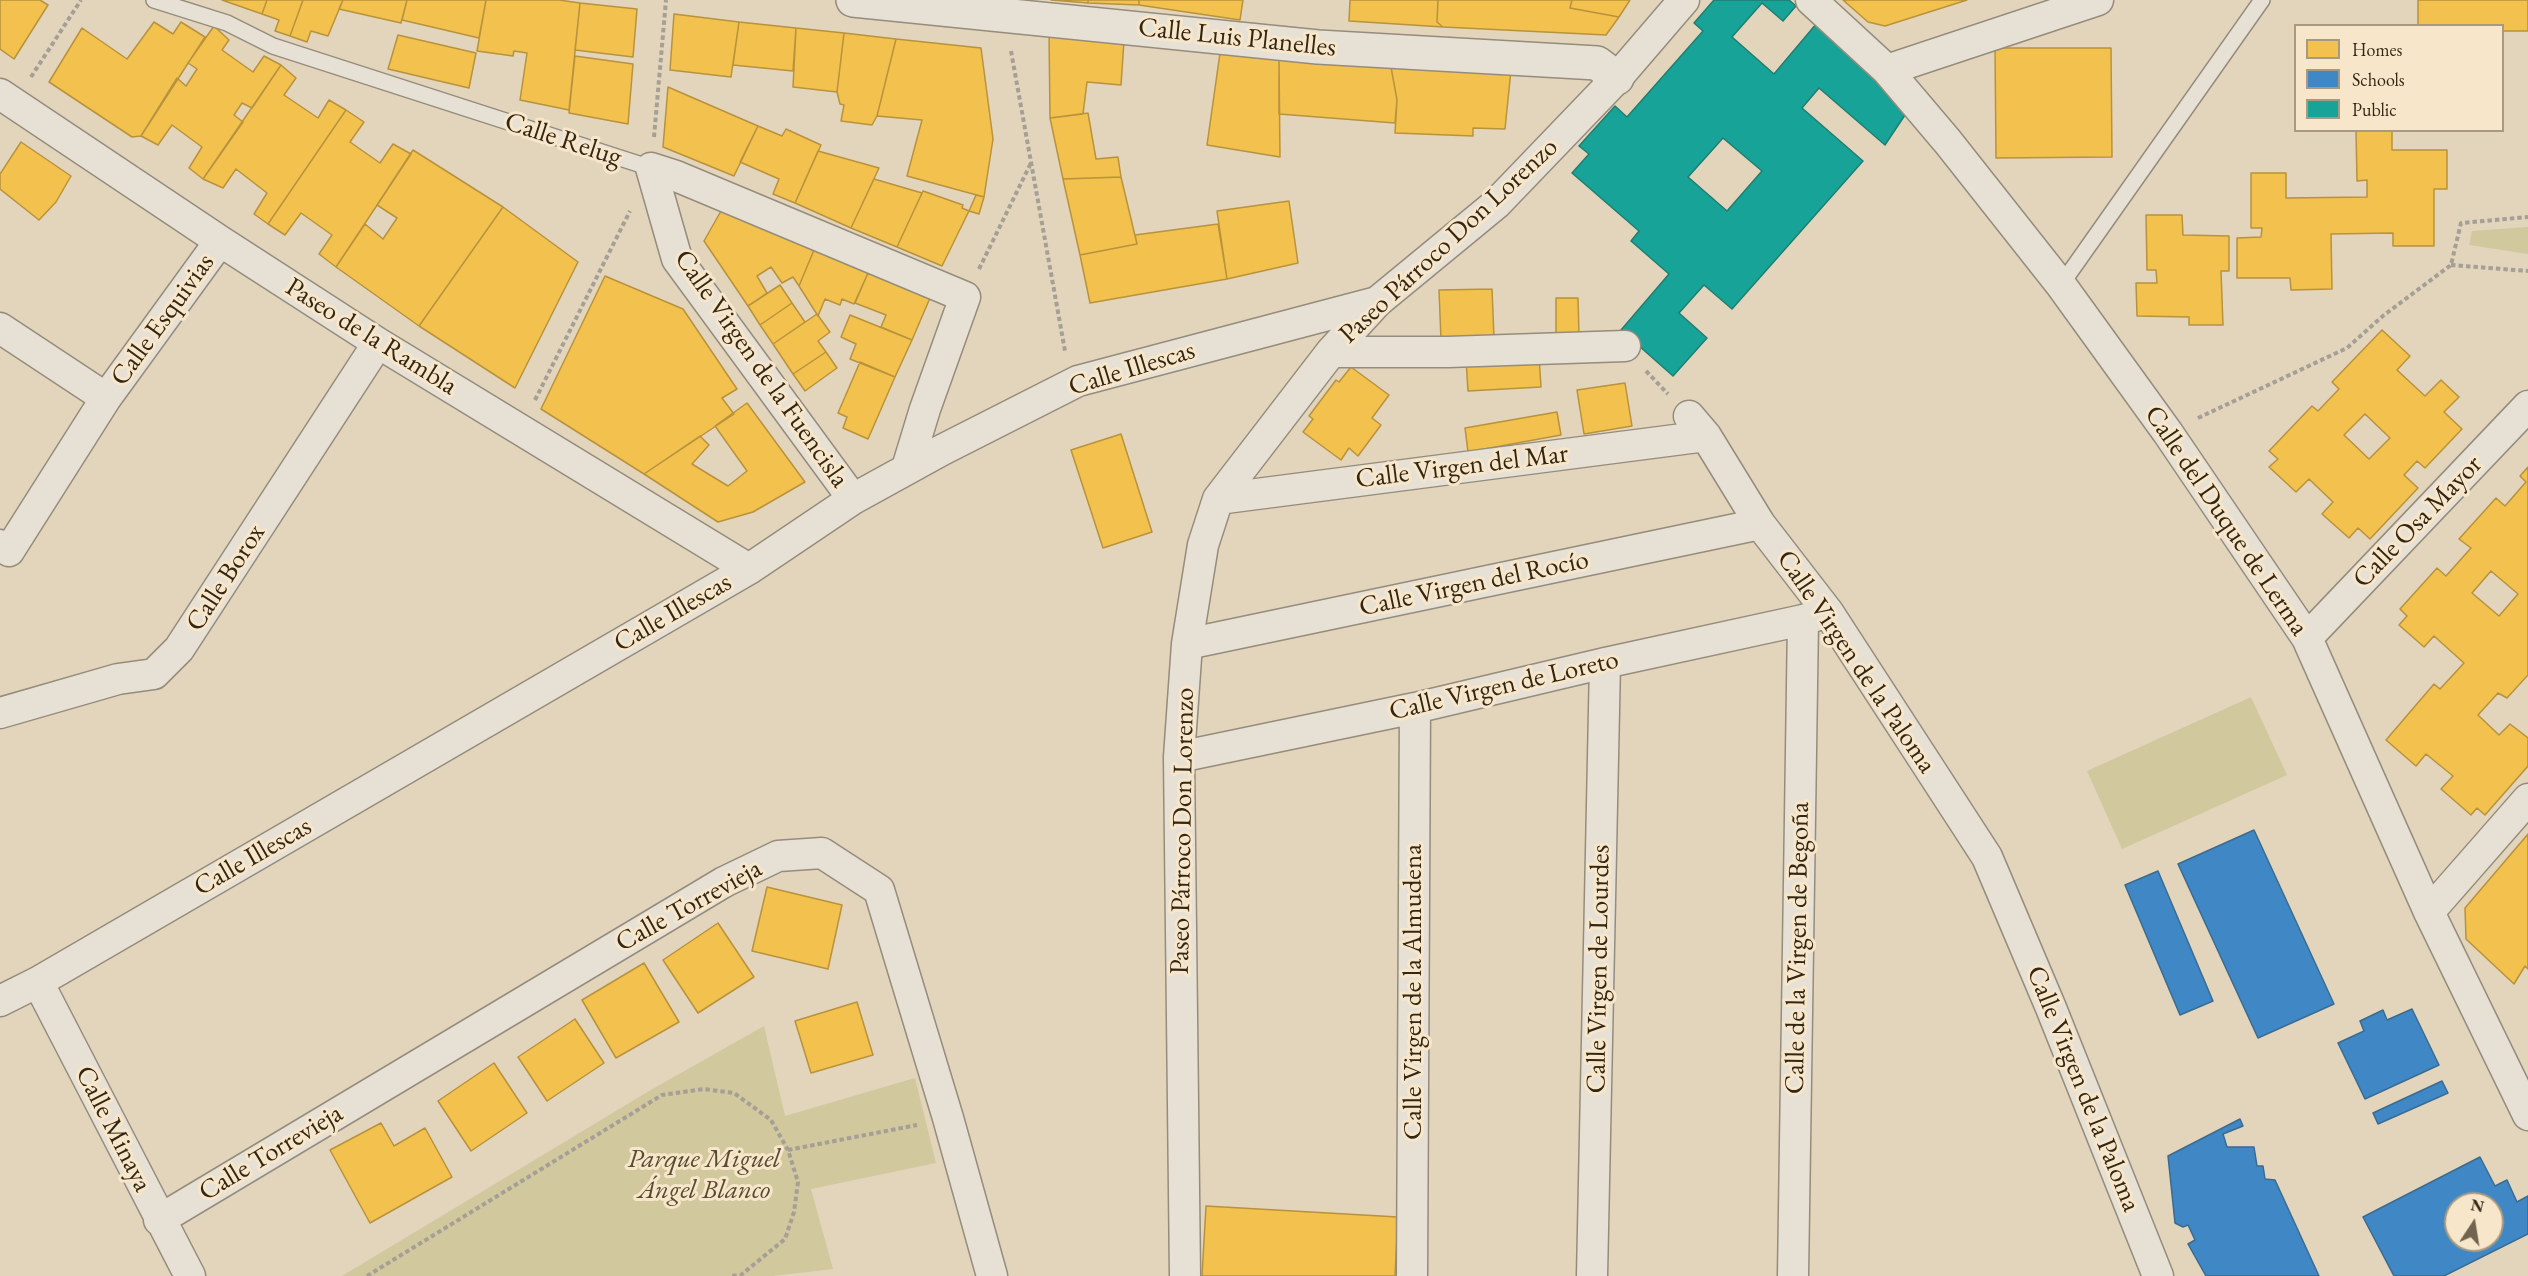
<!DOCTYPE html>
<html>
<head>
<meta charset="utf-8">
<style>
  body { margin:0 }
  #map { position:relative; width:2528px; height:1276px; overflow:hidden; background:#e3d5bc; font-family:"EB Garamond",serif }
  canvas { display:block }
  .legend { position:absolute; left:2294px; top:24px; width:210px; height:108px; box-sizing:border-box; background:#f7e6c9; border:2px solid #a89981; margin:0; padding:8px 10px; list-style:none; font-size:18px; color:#322615 }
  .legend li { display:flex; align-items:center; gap:12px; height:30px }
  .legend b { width:30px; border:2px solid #a89981 }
  .north { position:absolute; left:2444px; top:1192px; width:60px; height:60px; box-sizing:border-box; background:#f7e6c9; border:2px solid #a89981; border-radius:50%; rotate:12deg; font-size:16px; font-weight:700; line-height:24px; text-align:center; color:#322615 }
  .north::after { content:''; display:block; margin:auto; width:21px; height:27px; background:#70634f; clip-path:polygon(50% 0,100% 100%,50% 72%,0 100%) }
</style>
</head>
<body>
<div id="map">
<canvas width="2528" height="1276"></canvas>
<ul class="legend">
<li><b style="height:16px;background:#f2c14e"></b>Homes</li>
<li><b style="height:16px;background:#3f88c5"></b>Schools</li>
<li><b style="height:16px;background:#17a398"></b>Public</li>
</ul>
<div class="north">N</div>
</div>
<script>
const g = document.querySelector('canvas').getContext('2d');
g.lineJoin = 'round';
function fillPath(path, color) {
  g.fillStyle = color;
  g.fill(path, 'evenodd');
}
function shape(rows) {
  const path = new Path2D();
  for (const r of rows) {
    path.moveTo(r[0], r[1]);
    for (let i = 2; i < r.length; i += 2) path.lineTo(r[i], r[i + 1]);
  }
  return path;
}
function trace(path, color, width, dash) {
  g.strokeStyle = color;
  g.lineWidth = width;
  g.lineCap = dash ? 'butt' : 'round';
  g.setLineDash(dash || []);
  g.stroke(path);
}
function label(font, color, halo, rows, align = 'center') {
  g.font = font + ' "EB Garamond",serif';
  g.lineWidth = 6;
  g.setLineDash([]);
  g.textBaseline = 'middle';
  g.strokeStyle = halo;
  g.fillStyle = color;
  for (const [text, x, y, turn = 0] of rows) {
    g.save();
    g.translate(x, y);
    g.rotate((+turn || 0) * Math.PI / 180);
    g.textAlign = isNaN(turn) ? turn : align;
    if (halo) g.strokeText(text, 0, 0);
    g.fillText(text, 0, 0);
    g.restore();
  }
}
const green = shape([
  [2528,227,2528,254,2469,245,2472,231],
  [2251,697,2287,775,2122,849,2087,771],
  [764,1026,785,1116,915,1078,936,1163,811,1189,833,1269,773,1276,342,1276,649,1091]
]);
const homes = shape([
  [0,0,40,0,48,5,14,59,0,49,0,0],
  [222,0,267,0,262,14,222,0],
  [267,0,303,0,290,36,275,31,279,20,262,14,267,0],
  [303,0,343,0,328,36,311,31,307,42,290,36,303,0],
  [343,0,407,0,401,23,339,9,343,0],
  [407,0,486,0,479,38,402,20,407,0],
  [486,0,559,0,580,3,569,110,520,100,527,53,514,51,513,56,477,51,486,0],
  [1051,0,1088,0,1088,3,1051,0],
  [1088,0,1139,0,1139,5,1088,3,1088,0],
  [1139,0,1243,0,1240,20,1139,5,1139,0],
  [1350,0,1438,0,1437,22,1443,27,1349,21,1350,0],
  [1438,0,1572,0,1570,8,1619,17,1606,35,1443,27,1437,22,1438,0],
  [1572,0,1630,0,1619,17,1570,8,1572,0],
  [1843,0,1967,0,1885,26,1868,22,1843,0],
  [2418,0,2528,0,2528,31,2502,31,2502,26,2418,26,2418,0],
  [580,3,637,9,633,57,575,50,580,3],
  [674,14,739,22,731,77,670,70,674,14],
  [154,22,173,34,181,22,205,37,141,136,132,137,49,82,82,28,127,59,154,22],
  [739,22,796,28,793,71,733,65,739,22],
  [214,26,229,40,222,50,253,72,264,56,281,65,252,108,242,103,234,115,243,122,203,179,189,168,202,147,172,125,158,145,141,136,177,78,186,86,197,69,188,63,214,26],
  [796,28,844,33,837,92,793,87,796,28],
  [1049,32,1124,41,1121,85,1087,82,1083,114,1050,118,1049,32],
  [844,33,896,39,877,116,872,125,841,121,844,105,840,104,837,92,844,33],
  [398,35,476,53,469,88,388,69,398,35],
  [896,39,981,48,993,139,984,197,907,176,922,120,877,116,896,39],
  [1995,48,2111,48,2112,157,1996,158,1995,48],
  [1220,53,1279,60,1280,157,1207,145,1220,53],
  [575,56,633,64,628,124,569,113,575,56],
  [1279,60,1391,67,1397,100,1395,123,1279,114,1279,60],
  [281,65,296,78,284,95,318,118,329,100,346,110,268,224,254,214,267,193,236,169,223,188,203,179,281,65],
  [1391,67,1511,70,1505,129,1473,128,1473,136,1395,133,1397,100,1391,67],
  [668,87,758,126,734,176,663,147,668,87],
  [346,110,364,122,350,142,380,163,393,144,411,154,336,267,319,254,332,235,301,213,285,235,268,224,346,110],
  [1088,113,1096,159,1118,157,1121,177,1063,179,1050,118,1088,113],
  [758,126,782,136,786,129,821,145,795,203,773,194,779,179,740,162,758,126],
  [2356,130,2392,130,2392,150,2447,150,2447,189,2434,189,2434,246,2393,246,2393,233,2331,234,2332,289,2291,290,2290,278,2237,278,2237,238,2261,237,2262,228,2251,228,2251,173,2286,173,2286,198,2367,197,2367,180,2357,181,2356,130],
  [21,142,71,176,56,202,39,220,0,189,0,174,21,142],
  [413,150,503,207,419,326,336,267,365,224,383,239,397,218,377,205,413,150],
  [818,151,879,168,851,228,795,203,818,151],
  [1121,177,1137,244,1080,255,1063,179,1121,177],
  [874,179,922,193,897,247,851,228,874,179],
  [923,191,963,205,962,208,969,211,942,266,897,247,923,191],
  [976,195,984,197,979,214,969,211,976,195],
  [1289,201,1298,263,1227,279,1217,211,1289,201],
  [503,207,578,262,515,388,419,326,503,207],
  [721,211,814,250,799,286,793,277,782,283,771,267,757,276,767,293,748,306,704,241,721,211],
  [2146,215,2182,215,2183,235,2229,236,2229,271,2221,271,2223,325,2189,325,2189,317,2137,316,2136,283,2157,283,2156,270,2147,270,2146,215],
  [1218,224,1227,279,1090,303,1080,255,1137,244,1135,235,1218,224],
  [814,250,868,273,854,304,842,299,840,305,825,299,818,316,799,286,814,250],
  [868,273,930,298,912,340,881,327,886,315,855,303,868,273],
  [605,276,683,309,737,389,722,398,734,414,644,474,541,409,605,276],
  [780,285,792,303,760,325,748,306,780,285],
  [1492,289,1494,338,1441,340,1439,290,1492,289],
  [1556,298,1578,298,1579,335,1556,335,1556,298],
  [792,303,805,322,773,344,760,325,792,303],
  [817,314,830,332,818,341,826,352,793,374,773,344,817,314],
  [850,315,912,340,895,377,850,359,856,344,841,337,850,315],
  [2382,330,2410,356,2397,370,2425,396,2441,380,2459,397,2444,412,2462,429,2425,468,2417,461,2404,475,2418,488,2370,539,2358,528,2349,538,2322,514,2333,502,2309,479,2296,492,2269,467,2278,459,2269,451,2312,406,2318,411,2339,389,2332,382,2382,330],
  [2365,414,2390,438,2369,459,2344,435,2365,414],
  [826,352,837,368,805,391,793,374,826,352],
  [1539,356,1541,387,1468,391,1466,360,1539,356],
  [860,362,895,377,868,439,843,428,847,417,838,413,860,362],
  [1351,367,1389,395,1372,418,1381,425,1358,456,1349,448,1341,460,1303,432,1313,419,1309,416,1336,380,1339,382,1351,367],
  [1625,383,1632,426,1584,434,1577,390,1625,383],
  [747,403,805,482,753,512,718,522,644,474,700,436,709,445,692,464,728,486,747,471,715,426,747,403],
  [1557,412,1561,435,1468,452,1465,428,1557,412],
  [1121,434,1152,532,1103,548,1071,450,1121,434],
  [2528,467,2528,675,2507,698,2498,693,2478,715,2499,735,2510,724,2528,738,2528,766,2485,815,2477,808,2471,815,2441,789,2453,776,2426,754,2416,766,2386,740,2434,684,2440,689,2464,663,2434,636,2424,647,2399,625,2407,616,2400,609,2437,568,2446,576,2471,548,2459,539,2496,498,2505,506,2526,482,2520,476,2528,467],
  [2491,571,2518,594,2499,616,2472,593,2491,571],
  [2528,834,2528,969,2525,966,2514,984,2466,939,2465,908,2528,834],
  [767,887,842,905,828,969,752,951,767,887],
  [718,923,754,977,698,1013,663,960,718,923],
  [644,963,679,1022,616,1058,582,1000,644,963],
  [857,1002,873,1055,811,1073,795,1021,857,1002],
  [575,1019,604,1063,547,1101,518,1057,575,1019],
  [494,1063,527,1113,471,1151,438,1101,494,1063],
  [381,1123,394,1146,425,1128,452,1177,370,1223,330,1150,381,1123],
  [1206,1206,1398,1217,1395,1276,1202,1276,1206,1206]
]);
const schools = shape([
  [2254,830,2334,1004,2258,1038,2178,864,2254,830],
  [2158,871,2213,1001,2180,1015,2125,885,2158,871],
  [2412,1009,2439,1065,2365,1099,2338,1043,2364,1031,2360,1021,2383,1010,2387,1020,2412,1009],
  [2442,1081,2448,1093,2378,1124,2373,1113,2442,1081],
  [2240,1119,2243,1126,2223,1134,2227,1147,2254,1147,2257,1166,2263,1166,2265,1179,2275,1180,2319,1276,2206,1276,2188,1244,2195,1240,2188,1225,2183,1227,2175,1223,2168,1156,2240,1119],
  [2480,1157,2495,1186,2507,1180,2517,1202,2528,1196,2528,1234,2444,1276,2394,1276,2363,1217,2480,1157],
  [2456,1204,2492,1204,2492,1240,2456,1240,2456,1204]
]);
const public = shape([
  [1714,0,1789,0,1796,6,1783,21,1762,3,1732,37,1774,74,1817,23,1911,106,1885,145,1819,88,1802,108,1863,161,1732,309,1704,285,1679,313,1707,338,1673,376,1621,330,1669,274,1631,241,1639,231,1572,173,1589,154,1579,146,1615,106,1627,117,1703,31,1694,23,1714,0],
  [1723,138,1762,171,1727,211,1688,177,1723,138]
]);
const path = shape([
  [1011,51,1065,351],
  [31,77,81,0],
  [654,137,666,0],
  [2451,265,2528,271],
  [979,269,1031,163],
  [1646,371,1668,394],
  [535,400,630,211],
  [2198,418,2347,348,2384,315,2451,265,2461,223,2528,217],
  [788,1150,917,1125],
  [367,1276,662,1095,704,1089,734,1093,771,1120,788,1150,798,1182,794,1212,785,1239,741,1275,730,1276]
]);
const service = shape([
  [154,0,227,23,273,46,651,168],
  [2061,285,2262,0]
]);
const minor = shape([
  [1811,0,1887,70,1948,142,2061,285,2168,433,2307,638,2429,912,2528,1115],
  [1887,70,2098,0],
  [0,94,220,241,378,343,749,569],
  [651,168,676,176,965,297,925,409,907,468],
  [651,168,677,259,853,499],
  [0,328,106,398,220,241],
  [1331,352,1448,352,1625,346],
  [1689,416,1706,436,1760,524,1828,612,1987,857,2051,1008,2158,1276],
  [1218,499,1706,436],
  [0,545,9,551,106,398],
  [2307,638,2528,406],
  [1187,644,1760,524],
  [0,713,118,679,154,674,179,649,378,343],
  [1179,757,1415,708,1605,663,1803,620,1828,612],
  [2429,912,2528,799],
  [38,982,190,1276],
  [0,1001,38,982,749,569,853,499,942,450,1078,381,1377,302],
  [159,1220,724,882,778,856,822,853,879,890,948,1118,992,1276],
  [1185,1276,1179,757,1187,644,1203,545,1218,499,1331,352,1377,302,1496,204,1617,78,1684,0],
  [1412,1276,1415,708],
  [1592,1276,1605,663],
  [1793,1276,1803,620]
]);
const tertiary = shape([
  [853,0,1318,47,1597,63,1617,78]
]);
const streetNames = [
  ["Calle Luis Planelles",1237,38,6],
  ["Calle Relug",563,140,18],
  ["Paseo Párroco Don Lorenzo",1449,241,-43],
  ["Calle Esquivias",163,320,-54],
  ["Paseo de la Rambla",371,337,32],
  ["Calle Virgen de la Fuencisla",761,369,55],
  ["Calle Illescas",1132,369,-17],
  ["Calle Virgen del Mar",1462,467,-7],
  ["Calle del Duque de Lerma",2226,521,56],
  ["Calle Osa Mayor",2418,522,-46],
  ["Calle Borox",226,578,-57],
  ["Calle Virgen del Rocío",1474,584,-12],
  ["Calle Illescas",673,613,-30],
  ["Calle Virgen de la Paloma",1856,662,56],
  ["Calle Virgen de Loreto",1504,686,-13],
  ["Paseo Párroco Don Lorenzo",1183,831,-89],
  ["Calle Illescas",253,857,-30],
  ["Calle Torrevieja",689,906,-29],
  ["Calle de la Virgen de Begoña",1798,948,-89],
  ["Calle Virgen de Lourdes",1599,969,-89],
  ["Calle Virgen de la Almudena",1414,992,-90],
  ["Calle Virgen de la Paloma",2083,1089,68],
  ["Calle Minaya",113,1129,63],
  ["Calle Torrevieja",271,1153,-31]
];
const parkNames = [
  ["Parque Miguel",704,1160],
  ["Ángel Blanco",704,1191]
];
fillPath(green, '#d1c89d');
fillPath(homes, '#f2c14e');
trace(homes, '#b8923d', 1.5);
fillPath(schools, '#3f88c5');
trace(schools, '#3b6b90', 1.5);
fillPath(public, '#17a398');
trace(public, '#1f7e71', 1.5);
trace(service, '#958c7c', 18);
trace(minor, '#958c7c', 33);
trace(tertiary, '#958c7c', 36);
trace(path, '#a69f95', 4, [4.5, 3]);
trace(service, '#e7e0d4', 15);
trace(minor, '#e7e0d4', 30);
trace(tertiary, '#e7e0d4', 33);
label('27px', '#322615', '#f7e6c9', streetNames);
label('italic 27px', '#564c31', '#f7e6c9', parkNames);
</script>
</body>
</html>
